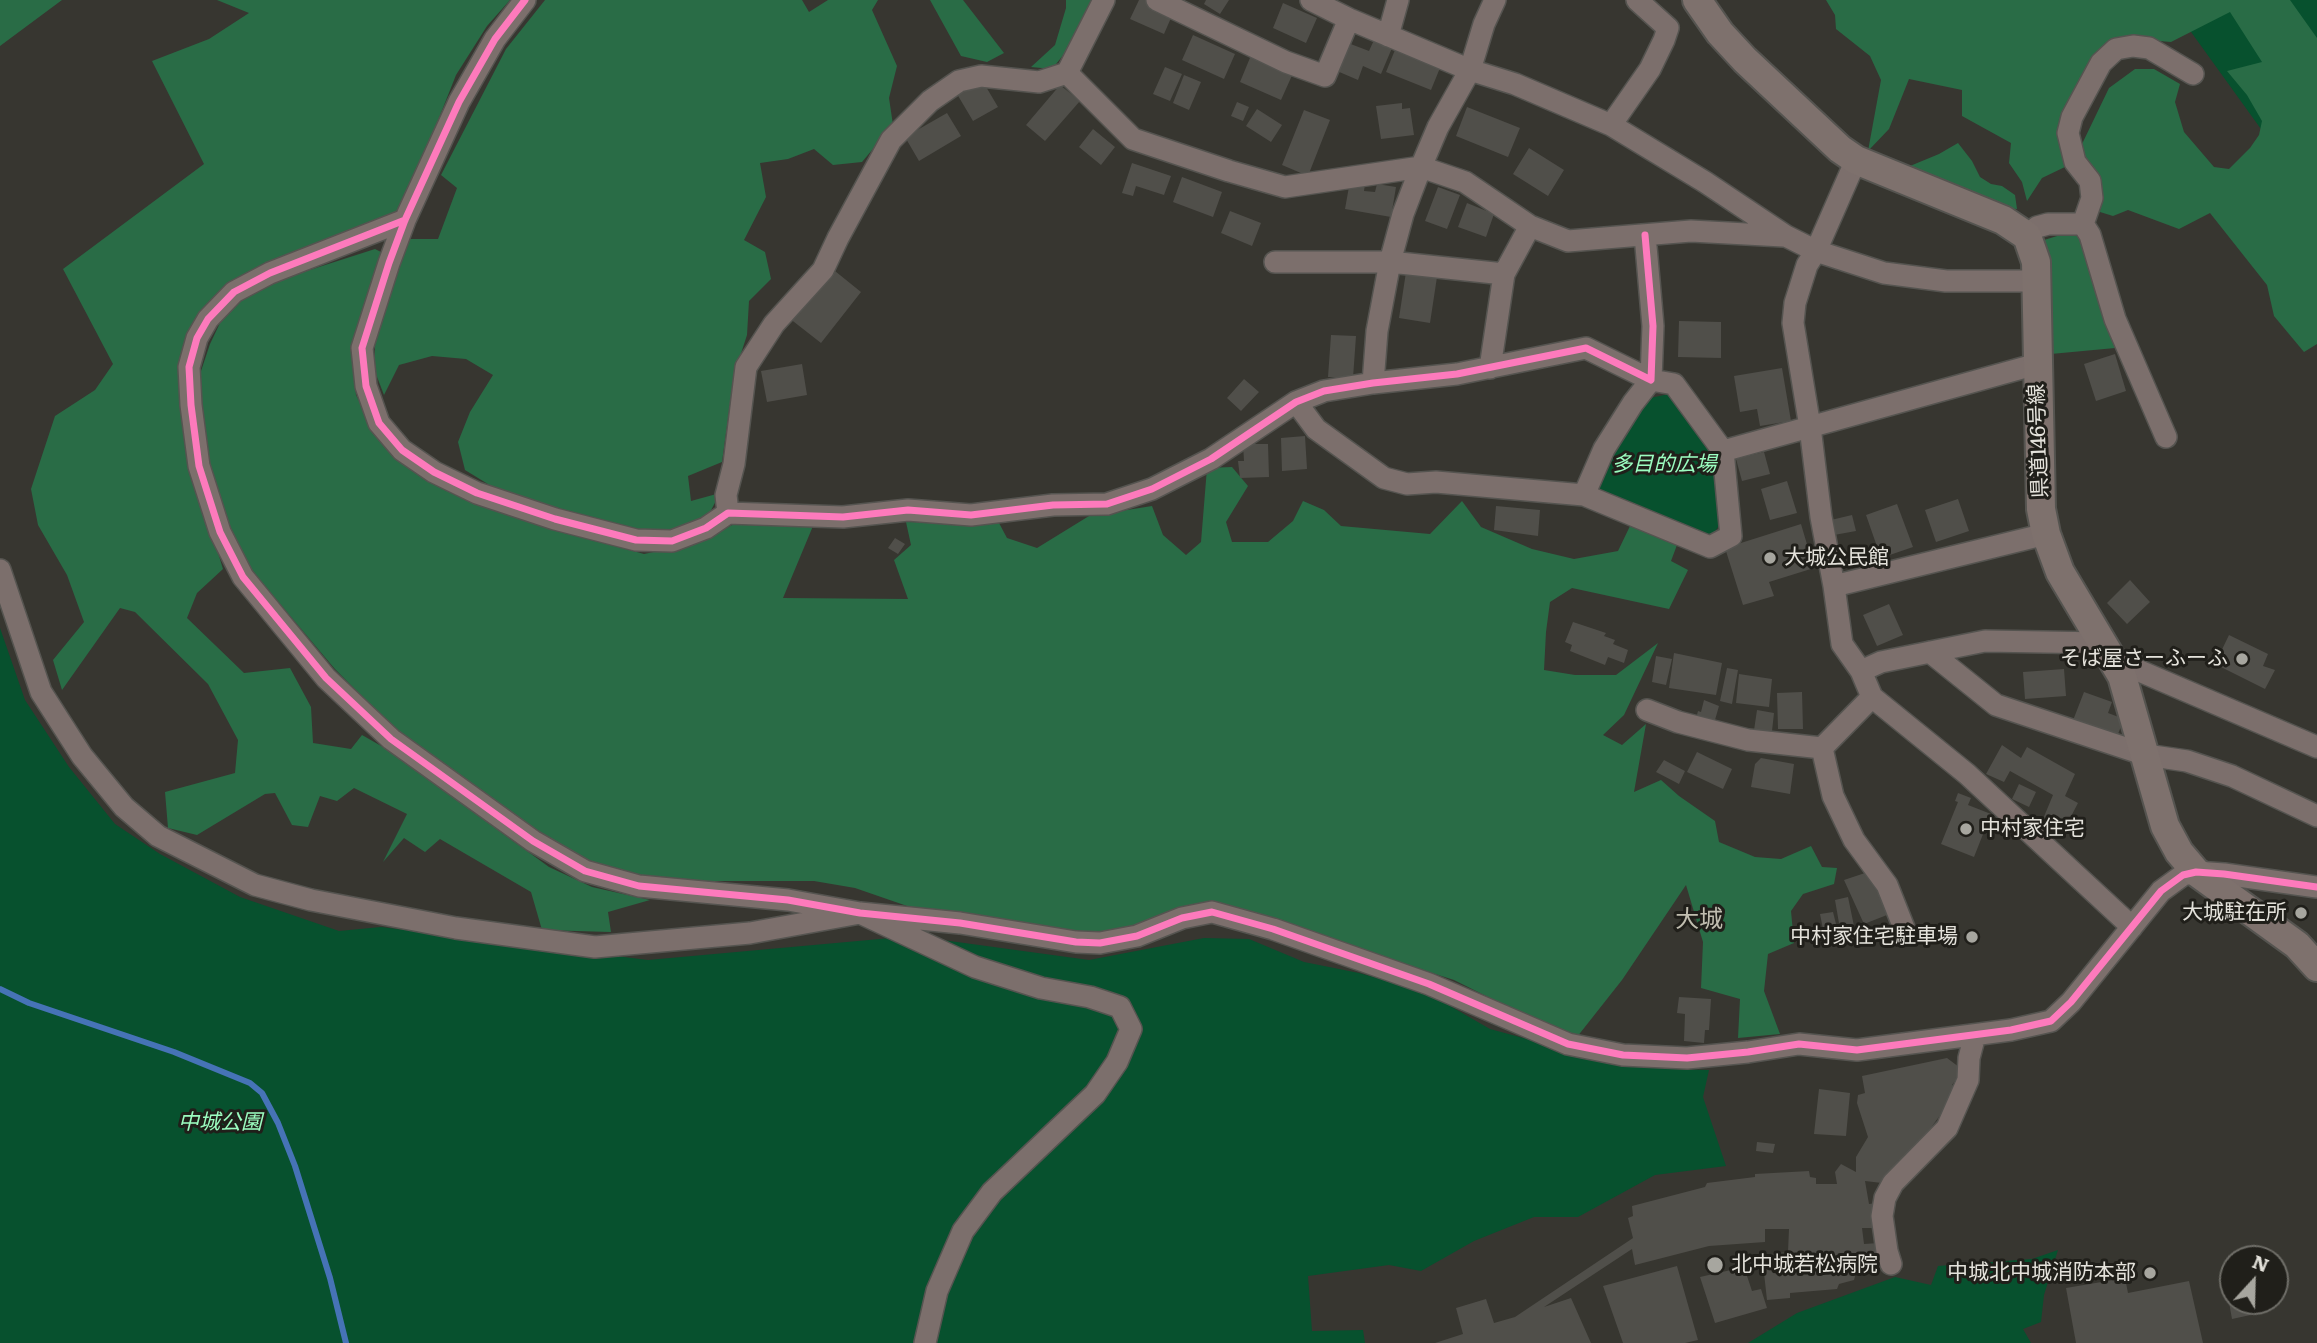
<!DOCTYPE html>
<html>
<head>
<meta charset="utf-8">
<style>
  body { margin:0 }
  #map { position:relative; width:2317px; height:1343px; overflow:hidden; background:#373630; font-family:Literata,serif }
  canvas { display:block }
  .north { position:absolute; left:2219px; top:1245px; width:70px; height:70px; box-sizing:border-box; background:#201f1a; border:2px solid #6e6d67; border-radius:50%; rotate:22deg; font-size:19px; font-weight:700; line-height:28px; text-align:center; color:#e4e2db }
  .north::after { content:''; display:block; margin:auto; width:24px; height:32px; background:#a7a69f; clip-path:polygon(50% 0,100% 100%,50% 72%,0 100%) }
</style>
</head>
<body>
<div id="map">
<canvas width="2317" height="1343"></canvas>
<div class="north">N</div>
</div>
<script>
const g = document.querySelector('canvas').getContext('2d');
g.lineJoin = 'round';
function fillPath(path, color) {
  g.fillStyle = color;
  g.fill(path, 'evenodd');
}
function shape(rows) {
  const path = new Path2D();
  for (const r of rows) {
    path.moveTo(r[0], r[1]);
    for (let i = 2; i < r.length; i += 2) path.lineTo(r[i], r[i + 1]);
  }
  return path;
}
function trace(path, color, width, dash) {
  g.strokeStyle = color;
  g.lineWidth = width;
  g.lineCap = dash ? 'butt' : 'round';
  g.setLineDash(dash || []);
  g.stroke(path);
}
function label(font, color, halo, rows, align = 'center') {
  g.font = font + ' Literata,"Noto Sans JP",serif';
  g.lineWidth = 6;
  g.setLineDash([]);
  g.textBaseline = 'middle';
  g.strokeStyle = halo;
  g.fillStyle = color;
  for (const [text, x, y, turn = 0] of rows) {
    g.save();
    g.translate(x, y);
    g.rotate((+turn || 0) * Math.PI / 180);
    g.textAlign = isNaN(turn) ? turn : align;
    if (halo) g.strokeText(text, 0, 0);
    g.fillText(text, 0, 0);
    g.restore();
  }
}
const green = shape([
  [2168,0,2317,0,2317,147,2271,143],
  [1669,394,1714,448,1721,522,1710,540,1594,491,1613,450,1650,398],
  [0,628,25,700,69,767,115,824,160,854,240,897,339,931,381,927,648,960,913,936,1089,960,1204,938,1249,939,1304,962,1359,973,1424,991,1490,1029,1590,1056,1668,1069,1709,1070,1703,1097,1726,1166,1655,1175,1578,1217,1534,1217,1474,1241,1421,1271,1389,1265,1308,1276,1312,1331,1363,1330,1365,1343,0,1343],
  [2058,1250,2044,1295,2041,1322,2023,1329,2031,1343,1748,1343,1797,1313,1895,1277,1931,1285,1938,1266,2032,1259]
]);
const forest = shape([
  [0,0,62,0,0,46],
  [217,0,510,0,487,26,456,75,401,214,230,283,181,360,201,497,223,569,197,593,187,618,244,673,290,668,311,707,313,743,351,749,362,735,390,751,549,867,592,887,650,900,608,912,611,932,542,930,531,892,440,839,425,852,404,838,383,862,407,814,354,788,337,801,320,796,308,827,292,825,275,793,265,794,197,835,168,828,165,792,235,773,238,740,208,684,135,612,120,608,62,690,53,660,84,622,67,575,38,525,31,489,55,416,95,390,113,364,63,269,204,164,152,61,209,39,249,13],
  [545,0,802,0,809,12,828,0,878,0,872,10,897,66,889,98,893,125,862,162,833,165,814,149,788,159,760,163,766,197,744,240,765,252,771,279,749,301,747,335,734,375,722,462,688,476,691,501,720,493,707,518,676,531,630,529,557,510,496,489,465,470,458,442,470,412,493,375,466,359,432,356,399,365,384,395,374,369,376,325,407,239,438,239,457,188,441,175,506,49],
  [930,0,963,0,1004,53,987,62,961,56],
  [1066,0,1093,0,1073,43,1052,69,1031,67,1055,45,1066,8],
  [1826,0,2290,0,2317,38,2317,344,2304,352,2274,316,2267,285,2210,213,2179,229,2128,210,2113,216,2100,212,2102,189,2085,164,2082,144,2109,88,2135,69,2154,69,2180,84,2175,102,2184,132,2214,167,2229,169,2250,148,2259,135,2262,121,2247,95,2227,71,2262,62,2230,12,2171,42,2136,39,2106,47,2067,166,2042,178,2027,201,2022,182,2009,163,2011,143,1962,116,1962,90,1909,79,1889,129,1868,151,1881,80,1870,56,1836,29,1835,15],
  [1958,143,1972,161,1980,177,1991,184,2002,186,2015,195,2017,209,1999,208,1918,176,1910,166,1939,154],
  [2067,233,2083,236,2115,348,2051,354,2048,271,2044,240],
  [375,249,385,254,353,352,356,395,375,431,403,463,453,494,569,533,644,554,697,543,738,522,813,526,783,598,908,599,894,560,911,545,906,522,999,523,1007,538,1037,548,1089,516,1152,506,1163,535,1186,555,1201,542,1207,468,1232,467,1248,486,1226,522,1232,542,1268,542,1293,521,1303,501,1324,510,1341,526,1430,534,1462,501,1481,527,1532,549,1574,559,1618,551,1630,526,1677,545,1671,561,1688,570,1669,609,1572,588,1550,602,1546,632,1544,670,1575,675,1616,675,1658,643,1624,715,1603,735,1622,745,1646,724,1634,792,1661,780,1679,796,1715,821,1719,842,1755,857,1781,859,1811,846,1822,867,1837,868,1834,884,1803,894,1791,911,1794,943,1768,954,1764,991,1780,1034,1738,1038,1740,999,1701,988,1703,942,1686,885,1622,980,1577,1037,1534,1020,1454,980,1212,903,1192,905,1145,925,1101,933,1063,931,910,907,855,888,814,881,655,881,585,859,511,814,389,724,334,668,248,566,218,499,204,446,198,380,210,344,228,306,269,283]
]);
const stream = shape([
  [0,989,29,1003,174,1052,250,1083,262,1093,278,1123,295,1166,330,1278,346,1343]
]);
const building = shape([
  [1139,0,1148,0,1174,11,1164,34,1130,19],
  [1206,0,1229,0,1220,14,1204,4],
  [1283,3,1317,18,1306,43,1273,28],
  [1193,35,1235,54,1224,79,1182,60],
  [1374,40,1392,48,1381,74,1363,66,1358,80,1337,71,1348,43,1369,51],
  [1397,45,1442,63,1431,90,1386,72],
  [1252,53,1294,71,1281,100,1240,82],
  [1165,67,1182,74,1170,101,1153,94],
  [1184,75,1201,82,1189,110,1173,103],
  [982,80,998,107,973,121,957,94],
  [1060,85,1080,101,1045,141,1026,125],
  [1237,102,1249,107,1243,121,1231,116],
  [1402,103,1402,109,1410,108,1414,135,1381,139,1376,106],
  [1467,107,1520,128,1508,157,1456,136],
  [1257,109,1282,125,1271,142,1246,126],
  [1304,110,1330,120,1308,176,1282,165],
  [947,113,961,136,919,161,905,137],
  [1093,129,1115,147,1101,165,1079,147],
  [1529,148,1564,170,1548,196,1513,174],
  [1132,163,1171,176,1164,195,1136,186,1133,196,1122,193],
  [1182,177,1222,192,1213,217,1173,202],
  [1350,181,1365,184,1364,191,1375,192,1377,184,1396,187,1391,217,1345,209],
  [1438,187,1460,195,1447,229,1425,221],
  [1467,203,1494,214,1486,237,1458,227],
  [1230,211,1261,223,1252,246,1221,233],
  [830,267,861,292,821,343,789,318],
  [1406,272,1437,277,1430,323,1399,318],
  [1679,321,1721,322,1721,358,1678,357],
  [1331,335,1356,336,1353,378,1328,377],
  [2115,354,2126,391,2096,401,2084,364],
  [802,364,807,395,767,402,761,371],
  [1782,368,1791,421,1760,426,1757,409,1740,412,1734,376],
  [1244,379,1259,392,1241,411,1227,398],
  [1305,436,1307,469,1282,471,1281,438],
  [1243,444,1268,444,1269,477,1240,478,1238,461,1244,461],
  [1764,452,1770,474,1742,481,1736,459],
  [1787,481,1797,513,1770,520,1761,489],
  [1958,499,1969,531,1936,542,1925,510],
  [1897,504,1913,547,1881,558,1866,515],
  [1496,506,1540,510,1538,536,1494,530],
  [1852,515,1856,531,1834,535,1831,520],
  [1801,524,1814,568,1769,582,1774,596,1743,605,1725,548],
  [895,538,905,544,898,554,888,548],
  [2130,580,2150,602,2127,624,2107,603],
  [1889,604,1903,635,1877,646,1863,615],
  [1573,622,1606,633,1604,636,1615,640,1613,644,1628,650,1624,663,1608,657,1605,665,1570,651,1572,645,1565,642],
  [2229,635,2268,654,2263,666,2275,670,2265,689,2215,664],
  [1674,653,1722,663,1716,695,1669,688],
  [1656,656,1672,659,1666,685,1652,682],
  [1727,668,1738,670,1732,704,1720,701],
  [2064,669,2066,696,2025,699,2023,672],
  [1739,674,1772,679,1769,707,1736,703],
  [1802,692,1803,729,1778,729,1777,693],
  [2084,692,2112,702,2108,713,2124,719,2116,739,2072,723],
  [1704,700,1719,706,1713,727,1695,722,1698,711,1701,712],
  [1757,710,1774,713,1771,740,1753,737],
  [2002,745,2021,758,2027,747,2075,774,2065,796,2078,803,2064,830,2043,819,2053,795,2010,771,2004,782,1986,774],
  [1697,752,1732,769,1723,789,1687,772],
  [1761,758,1794,764,1790,794,1751,787,1755,764],
  [1664,760,1685,771,1679,784,1656,772],
  [2019,784,2036,792,2029,807,2012,799],
  [1958,793,1971,798,1968,805,1991,814,1974,857,1941,844,1958,802,1955,801],
  [1865,873,1876,888,1887,915,1864,924,1844,880],
  [1848,897,1854,926,1840,929,1835,900],
  [1833,912,1837,928,1823,929,1820,914],
  [1679,997,1711,999,1709,1030,1705,1030,1704,1043,1684,1041,1685,1014,1677,1013],
  [1947,1058,1963,1070,1952,1085,1959,1089,1904,1165,1899,1160,1882,1183,1865,1181,1869,1204,1877,1203,1879,1228,1862,1228,1864,1244,1879,1243,1880,1250,1875,1251,1877,1265,1868,1271,1856,1273,1854,1280,1839,1284,1837,1289,1790,1293,1790,1298,1767,1300,1762,1255,1788,1252,1789,1229,1765,1229,1765,1242,1709,1246,1635,1265,1632,1249,1544,1307,1571,1298,1591,1343,1435,1343,1463,1334,1456,1308,1486,1299,1494,1323,1515,1317,1633,1238,1628,1218,1633,1216,1632,1206,1705,1187,1707,1183,1755,1177,1755,1174,1809,1171,1810,1177,1816,1178,1816,1184,1837,1184,1835,1172,1841,1164,1856,1172,1856,1157,1868,1137,1857,1103,1858,1095,1865,1093,1862,1076],
  [1819,1089,1850,1093,1846,1136,1814,1134],
  [1757,1142,1775,1144,1773,1153,1756,1151],
  [1677,1266,1698,1340,1685,1343,1623,1343,1603,1286],
  [1744,1267,1752,1291,1761,1289,1767,1308,1715,1323,1700,1277],
  [2125,1278,2128,1293,2189,1281,2203,1343,2076,1343,2066,1288],
  [2233,1289,2233,1301,2266,1301,2269,1311,2232,1319,2227,1291]
]);
const minor = shape([
  [525,0,495,39,459,102,405,220,389,263,362,348,366,386,379,423,402,450,434,472,477,493,555,519,636,540,672,541,706,528,728,513,843,517,908,510,971,515,1053,505,1107,504,1152,489,1211,459,1296,402,1324,391,1373,383,1457,374,1586,348,1651,380,1653,326,1645,235],
  [1157,0,1286,62,1325,76,1349,19],
  [1311,0,1349,19,1470,70,1515,84,1611,125,1705,182,1786,236,1816,251,1884,273,1946,281,2036,281],
  [1388,36,1398,0],
  [1067,73,1133,139,1229,171,1285,187,1421,167,1465,182,1530,226,1568,241,1691,231,1783,236],
  [1611,125,1650,69,1664,40,1668,28,1637,0],
  [1856,160,1816,251,1807,265,1795,303,1793,323,1810,427,1821,517,1834,586,1842,644,1861,671,1872,697,1967,774,2132,927],
  [405,220,270,273,234,292,208,319,197,338,189,367,191,405,199,466,220,532,243,577,326,678,391,739,533,841,585,871,639,886,788,900,860,913,960,923,1076,942,1100,943,1137,936,1182,918,1212,912,1273,929,1429,984,1568,1044,1623,1055,1687,1058,1748,1052,1799,1044,1857,1050,2011,1030,2051,1021,2071,1002,2161,891,2183,875,2196,872,2224,874,2317,887],
  [2083,224,2092,198,2090,181,2075,162,2068,133,2072,117,2101,63,2116,49,2133,46,2149,48,2193,74],
  [2027,236,2037,227,2048,224,2083,224,2090,235,2115,319,2166,437],
  [1275,262,1390,262,1504,274],
  [1490,368,1504,274,1530,226],
  [1373,383,1377,331,1390,262,1403,214,1421,167,1438,127,1470,70,1484,24,1495,0],
  [1296,402,1316,429,1384,478,1407,484,1436,482,1584,495,1604,449,1633,403,1651,380,1674,384,1723,451,1731,536,1710,547,1584,495],
  [1723,451,2037,364],
  [728,513,726,495,734,464,746,367,774,324,823,270,838,238,891,140,930,101,959,81,981,76,1039,82,1067,73,1104,0],
  [0,570,41,692,82,756,124,807,158,836,255,885,311,900,456,928,595,947,750,933,860,913,975,967,1041,988,1090,997,1120,1007,1131,1029,1117,1062,1095,1094,992,1192,963,1231,937,1291,925,1343],
  [1834,586,2046,534],
  [1930,652,1996,705,2146,755,2187,761,2232,776,2317,816],
  [2114,660,2317,747],
  [1861,671,1881,662,1985,641,2103,643],
  [1647,710,1678,722,1748,740,1822,748,1872,697],
  [1822,748,1833,796,1854,840,1887,885,1904,928],
  [1891,1264,1887,1251,1882,1216,1885,1198,1893,1183,1947,1128,1968,1080,1969,1058,1975,1035]
]);
const secondary = shape([
  [1697,0,1720,33,1745,60,1840,149,1856,160,2003,220,2027,236,2036,262,2041,509,2046,534,2060,572,2122,676,2165,826,2179,852,2196,872,2297,945,2317,967]
]);
const cycleway = shape([
  [525,0,495,39,459,102,405,220,389,263,362,348,366,386,379,423,402,450,434,472,477,493,555,519,636,540,672,541,706,528,728,513,843,517,908,510,971,515,1053,505,1107,504,1152,489,1211,459,1296,402,1324,391,1373,383,1457,374,1586,348,1651,380,1653,326,1645,235],
  [405,220,270,273,234,292,208,319,197,338,189,367,191,405,199,466,220,532,243,577,326,678,391,739,533,841,585,871,639,886,788,900,860,913,960,923,1076,942,1100,943,1137,936,1182,918,1212,912,1273,929,1429,984,1568,1044,1623,1055,1687,1058,1748,1052,1799,1044,1857,1050,2011,1030,2051,1021,2071,1002,2161,891,2183,875,2196,872,2224,874,2317,887]
]);
const markers = [
  [1770,558,7,"#a7a69f"],
  [2242,659,7,"#a7a69f"],
  [1966,829,7,"#a7a69f"],
  [2301,913,7,"#a7a69f"],
  [1972,937,7,"#a7a69f"],
  [1715,1265,9,"#a7a69f"],
  [2150,1273,7,"#a7a69f"]
];
const streetNames = [
  ["県道146号線",2039,441,-92]
];
const parkNames = [
  ["多目的広場",1664,465],
  ["中城公園",220,1123]
];
const poiNames = [
  ["大城公民館",1784,558,"left"],
  ["そば屋さーふーふ",2228,659],
  ["中村家住宅",1980,829,"left"],
  ["大城駐在所",2287,913],
  ["中村家住宅駐車場",1958,937],
  ["北中城若松病院",1731,1265,"left"],
  ["中城北中城消防本部",2136,1273]
];
const quarterNames = [
  ["大城",1699,920]
];
fillPath(green, '#07512e');
fillPath(forest, '#296c46');
trace(stream, '#4673b6', 6);
fillPath(building, '#504f4a');
trace(minor, '#555450', 24);
trace(secondary, '#555450', 32);
trace(minor, '#7c6f6c', 21);
trace(secondary, '#7e716d', 28);
trace(cycleway, '#fd7abc', 7);
for (const [x, y, r, color] of markers) {
  const dot = new Path2D();
  dot.arc(x, y, r, 0, 2 * Math.PI);
  g.fillStyle = color;
  g.fill(dot);
  trace(dot, '#201f1a', 2.5);
}
label('21px', '#e4e2db', '#201f1a', streetNames);
label('italic 21px', '#9bfdc0', '#201f1a', parkNames);
label('21px', '#e4e2db', '#201f1a', poiNames, 'right');
label('24px', '#c1beb0', '#201f1a', quarterNames);
</script>
</body>
</html>
